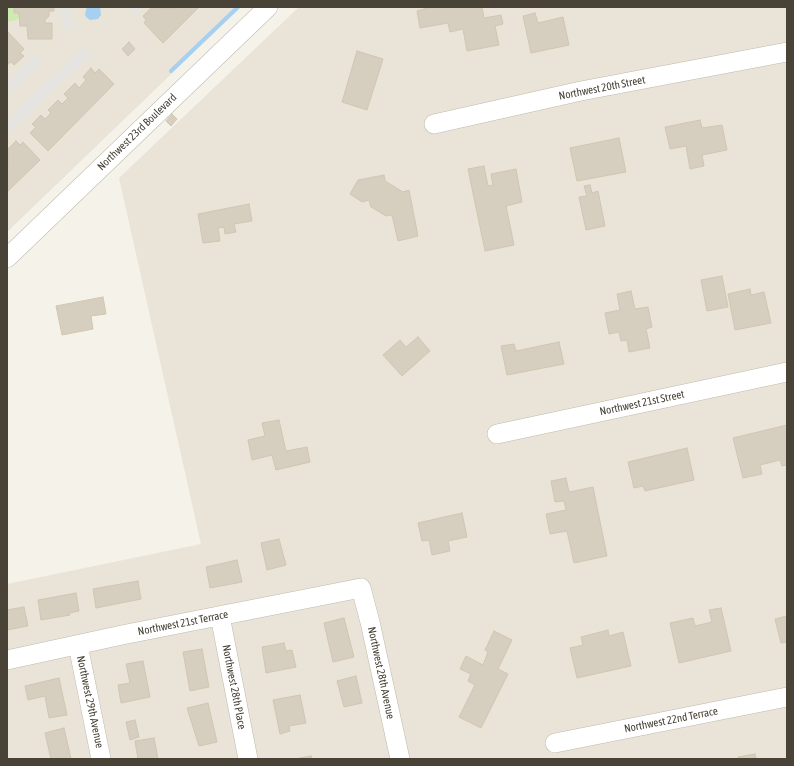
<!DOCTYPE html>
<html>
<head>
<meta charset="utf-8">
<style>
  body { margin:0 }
  #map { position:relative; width:794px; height:766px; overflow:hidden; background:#f5f2e9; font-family:"Asap Condensed",sans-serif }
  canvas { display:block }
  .frame { position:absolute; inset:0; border:8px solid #484237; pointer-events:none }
</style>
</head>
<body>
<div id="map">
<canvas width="794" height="766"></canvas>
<div class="frame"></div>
</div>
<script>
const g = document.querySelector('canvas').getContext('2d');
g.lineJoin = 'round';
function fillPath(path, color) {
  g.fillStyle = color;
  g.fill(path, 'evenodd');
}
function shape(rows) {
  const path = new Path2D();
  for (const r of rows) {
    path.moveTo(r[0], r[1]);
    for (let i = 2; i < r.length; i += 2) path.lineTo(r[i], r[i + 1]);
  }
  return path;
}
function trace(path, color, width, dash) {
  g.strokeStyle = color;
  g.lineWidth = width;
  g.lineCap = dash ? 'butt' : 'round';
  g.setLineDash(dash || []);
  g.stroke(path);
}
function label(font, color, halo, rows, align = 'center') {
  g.font = font + ' "Asap Condensed",sans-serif';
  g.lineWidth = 3;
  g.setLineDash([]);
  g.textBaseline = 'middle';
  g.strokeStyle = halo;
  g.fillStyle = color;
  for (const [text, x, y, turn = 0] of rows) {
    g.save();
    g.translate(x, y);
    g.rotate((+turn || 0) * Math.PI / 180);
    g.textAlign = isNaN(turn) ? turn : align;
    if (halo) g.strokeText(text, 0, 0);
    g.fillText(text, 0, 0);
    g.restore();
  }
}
const residential = shape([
  [7,7,241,7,7,232],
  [299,7,787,7,787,759,7,759,7,584,201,544,119,178]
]);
const green = shape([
  [7,7,14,7,15,13,19,13,19,19,7,22]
]);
const parking = shape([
  [70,7,71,19,75,27,67,31,61,20,60,8],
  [126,7,142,7,134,16],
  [83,47,91,55,7,135,7,120],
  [35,54,43,61,7,97,7,82]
]);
const water = shape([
  [87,7,100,7,101,15,98,19,90,20,86,17,85,14]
]);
const stream = shape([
  [171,71,238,7]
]);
const building = shape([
  [14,7,54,7,54,11,49,11,49,16,45,20,45,23,52,23,52,39,28,39,27,26,20,26,19,13,14,13,14,7],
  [152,7,158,8,199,7,163,43,144,23,146,20,143,16,152,7],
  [431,7,482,7,484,18,501,15,503,24,495,26,499,45,467,51,463,29,450,32,448,23,420,28,417,11,431,7],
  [535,13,538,23,563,17,569,45,531,53,523,16,535,13],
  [7,31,24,49,20,53,24,56,14,65,11,62,7,65,7,31],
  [129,42,135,49,128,56,122,49,129,42],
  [357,51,383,59,367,110,342,102,357,51],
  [91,68,95,73,99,69,114,84,48,151,30,133,36,127,32,124,41,115,45,119,51,113,48,110,58,100,62,104,68,98,64,94,75,83,79,88,86,80,83,77,91,68],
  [172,114,177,119,171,126,166,121,172,114],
  [700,120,702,128,722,125,727,150,702,155,704,166,690,169,686,146,670,149,665,127,700,120],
  [619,138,626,172,577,181,570,148,619,138],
  [16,141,20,145,23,142,40,160,7,192,8,153,7,150,16,141],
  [484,166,488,186,493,185,491,174,516,169,522,202,506,206,514,245,485,251,468,169,484,166],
  [384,175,385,181,403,192,409,190,418,236,398,241,392,215,386,216,371,207,369,200,362,202,350,194,358,180,384,175],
  [590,185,592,193,598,191,605,226,586,230,579,197,587,196,584,186,590,185],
  [249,204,252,221,234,224,236,232,225,234,224,227,218,228,220,241,203,243,198,214,249,204],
  [722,276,728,307,707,311,701,280,722,276],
  [750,289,751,295,764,292,771,323,735,330,728,294,750,289],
  [631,291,635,309,648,307,652,327,646,329,650,348,629,352,627,340,621,341,619,332,609,334,605,313,620,310,617,294,631,291],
  [103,297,106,314,91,316,93,329,62,335,56,306,103,297],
  [418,337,430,351,402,376,383,355,400,340,406,347,418,337],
  [559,342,564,364,507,375,501,346,514,344,516,351,559,342],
  [279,420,286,451,307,447,310,462,276,470,272,455,252,460,248,440,265,436,262,423,279,420],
  [787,425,787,465,782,466,780,460,760,465,762,474,743,478,733,438,787,425],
  [687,448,694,480,645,491,643,486,634,488,628,462,687,448],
  [566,478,569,492,593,487,607,556,574,563,567,531,550,534,546,514,566,510,564,501,555,502,551,481,566,478],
  [462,513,467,537,448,541,450,551,432,555,429,540,422,541,418,523,462,513],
  [279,539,286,565,267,570,261,543,279,539],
  [237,560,242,582,210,588,206,567,237,560],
  [138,581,141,599,96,608,93,589,138,581],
  [76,593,79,611,69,613,70,615,41,620,38,600,76,593],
  [24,607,28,626,7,630,7,610,24,607],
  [721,608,731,651,679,663,670,623,693,618,695,626,712,622,709,610,721,608],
  [787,616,787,642,781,643,775,619,787,616],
  [344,618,354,657,333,662,324,623,344,618],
  [608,630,609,636,623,632,631,666,577,678,570,648,583,645,581,637,608,630],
  [494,631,512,640,498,669,508,674,481,728,459,717,475,685,468,681,471,674,460,669,466,656,483,665,488,652,485,650,494,631],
  [284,643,286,651,292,650,296,667,266,673,262,647,284,643],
  [202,649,209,687,190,691,183,652,202,649],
  [143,661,150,697,121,703,118,685,130,683,126,664,143,661],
  [356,676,362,703,344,707,337,681,356,676],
  [59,678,67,715,49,718,45,696,28,700,25,686,59,678],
  [300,695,306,723,289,726,290,731,280,734,273,700,300,695],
  [208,703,217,742,199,746,187,708,208,703],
  [135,720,139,737,130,740,126,722,135,720],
  [64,728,71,759,51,759,45,733,64,728],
  [154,738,158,759,138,759,135,741,154,738],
  [755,754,756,759,738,759,738,757,755,754],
  [311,756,312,759,295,759,311,756]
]);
const minor = shape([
  [434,124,581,91,787,52],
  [7,258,268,7],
  [497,434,787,372],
  [220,616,248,759],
  [78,645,101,759],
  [7,660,122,635,361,588,370,622,400,759],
  [555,743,787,697]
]);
const streetNames = [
  ["Northwest 20th Street",602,88,-11],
  ["Northwest 23rd Boulevard",137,132,-44],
  ["Northwest 21st Street",642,403,-12],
  ["Northwest 21st Terrace",183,623,-11],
  ["Northwest 28th Avenue",381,673,78],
  ["Northwest 28th Place",234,687,79],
  ["Northwest 29th Avenue",90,702,78],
  ["Northwest 22nd Terrace",671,720,-11]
];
fillPath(residential, '#e9e4d7');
fillPath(green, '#cee9b2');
fillPath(parking, '#e6e4e1');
fillPath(water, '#a6cff1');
trace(stream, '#a6cff1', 4);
fillPath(building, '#d6cebe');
trace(building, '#d1c6b2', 1);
trace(minor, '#c0baac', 20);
trace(minor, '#fff', 19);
label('11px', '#484237', '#fff', streetNames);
</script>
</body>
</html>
